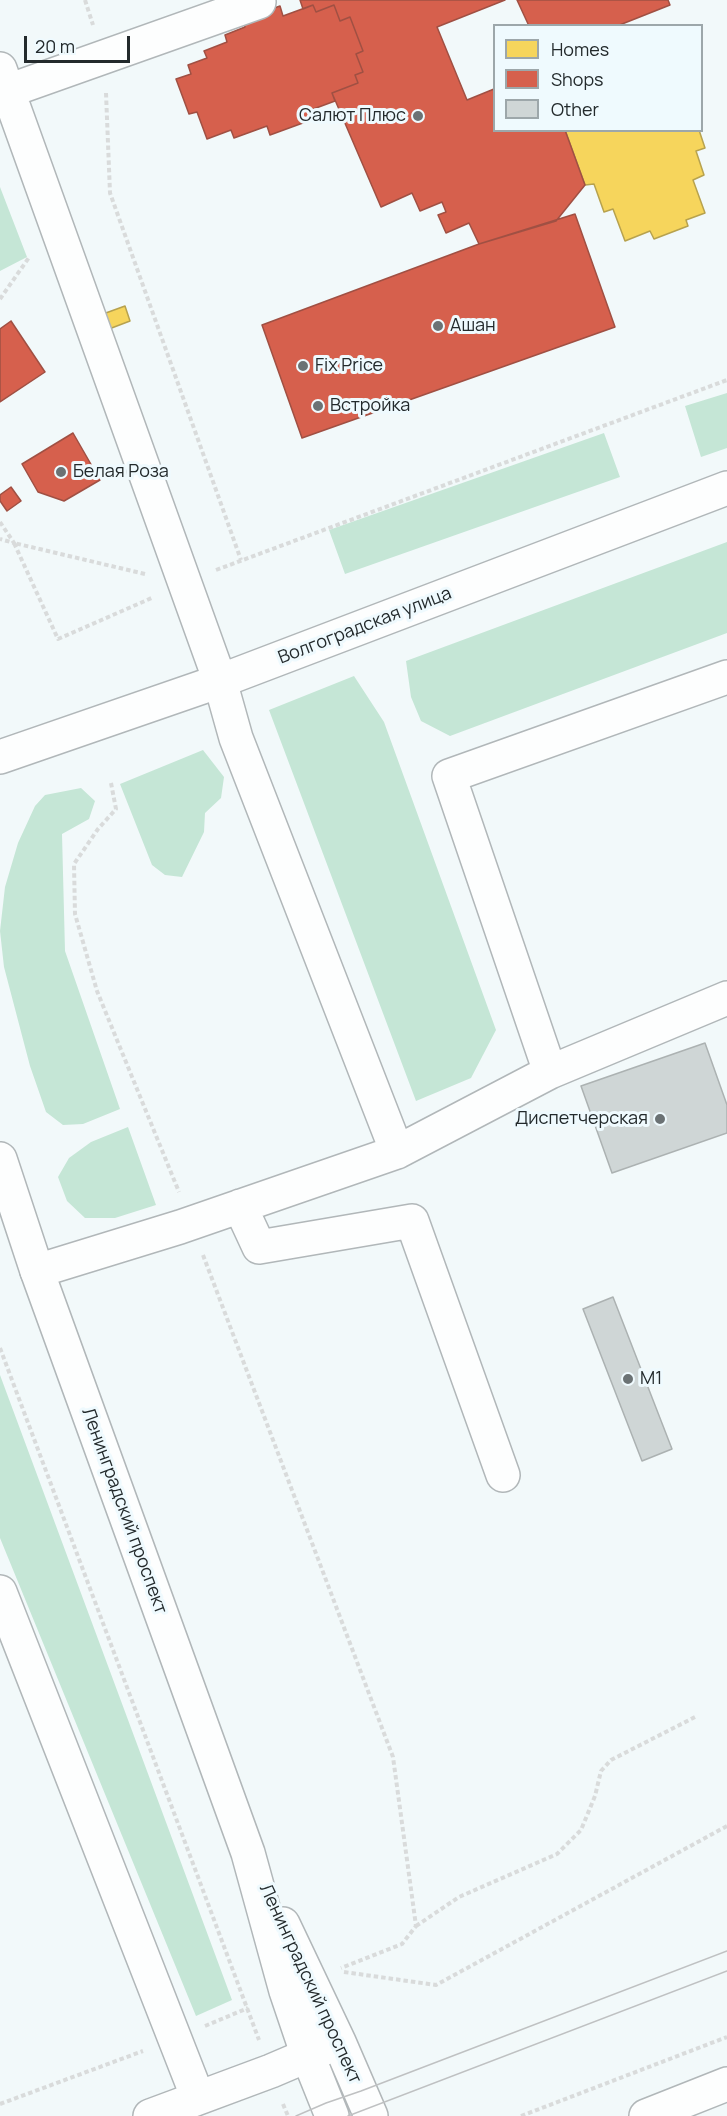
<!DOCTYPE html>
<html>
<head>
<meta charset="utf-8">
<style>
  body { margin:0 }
  #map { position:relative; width:727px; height:2116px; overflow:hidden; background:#f2f9fa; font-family:Manrope,sans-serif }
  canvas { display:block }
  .legend { position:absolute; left:493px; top:24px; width:210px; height:108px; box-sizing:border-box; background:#effafe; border:2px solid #9da7aa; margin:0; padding:8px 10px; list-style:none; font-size:18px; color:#232a2c }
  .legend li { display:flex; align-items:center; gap:12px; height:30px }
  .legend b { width:30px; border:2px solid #9da7aa }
  .scale { position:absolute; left:24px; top:36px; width:106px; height:27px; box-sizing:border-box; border:3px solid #232a2c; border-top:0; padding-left:8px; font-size:18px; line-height:21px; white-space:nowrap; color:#232a2c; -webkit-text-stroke:4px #effafe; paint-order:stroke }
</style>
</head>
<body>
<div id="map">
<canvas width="727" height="2116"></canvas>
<ul class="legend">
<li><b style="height:16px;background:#f6d55c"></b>Homes</li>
<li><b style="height:16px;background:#d6604d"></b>Shops</li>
<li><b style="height:16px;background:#cfd6d6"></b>Other</li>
</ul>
<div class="scale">20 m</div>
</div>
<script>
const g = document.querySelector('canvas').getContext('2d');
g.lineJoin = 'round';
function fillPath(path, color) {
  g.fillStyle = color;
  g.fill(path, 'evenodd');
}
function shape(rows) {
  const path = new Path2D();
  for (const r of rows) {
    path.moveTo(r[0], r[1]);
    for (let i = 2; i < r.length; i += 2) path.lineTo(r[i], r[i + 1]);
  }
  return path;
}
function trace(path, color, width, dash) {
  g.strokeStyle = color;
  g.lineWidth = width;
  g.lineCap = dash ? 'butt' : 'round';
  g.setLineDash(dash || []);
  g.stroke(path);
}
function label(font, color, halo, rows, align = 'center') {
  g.font = font + ' Manrope,sans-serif';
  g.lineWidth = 6;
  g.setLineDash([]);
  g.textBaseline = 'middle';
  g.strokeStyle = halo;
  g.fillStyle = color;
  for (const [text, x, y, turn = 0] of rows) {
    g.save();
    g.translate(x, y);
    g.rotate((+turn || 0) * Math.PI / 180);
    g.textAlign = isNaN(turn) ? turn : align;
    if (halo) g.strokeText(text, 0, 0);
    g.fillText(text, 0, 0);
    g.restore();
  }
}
const green = shape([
  [0,187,27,257,0,271],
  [727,393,727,448,701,457,685,406],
  [604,433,620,477,345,574,329,530],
  [727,542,727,633,450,736,421,721,411,697,406,661],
  [354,676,384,722,496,1030,471,1078,416,1101,269,710],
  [203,750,224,777,221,798,205,813,204,832,182,877,165,875,152,865,120,784],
  [81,788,95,801,89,819,62,834,65,951,120,1109,83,1124,63,1125,46,1112,30,1066,4,967,0,931,5,887,18,843,35,806,45,795],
  [128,1127,156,1205,115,1218,85,1218,67,1201,58,1177,69,1158,91,1142],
  [0,1375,232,2000,196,2016,0,1538]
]);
const homes = shape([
  [565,130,699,130,705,148,696,151,704,175,693,180,705,213,686,220,688,226,654,239,650,231,625,241,613,209,604,212,594,184,585,185,565,130],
  [125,306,130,321,109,329,103,314,125,306]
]);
const shops = shape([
  [300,0,505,0,437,27,467,100,494,89,494,130,565,130,585,185,556,221,479,244,469,223,446,233,438,215,446,212,442,202,420,211,412,193,381,207,332,93,358,83,355,75,363,72,356,54,363,51,350,17,340,21,334,5,316,12,313,5,303,9,300,0],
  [517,0,668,0,670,5,617,26,529,26,517,0],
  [313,5,316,12,334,5,340,21,350,17,363,51,356,54,363,72,355,75,358,83,332,93,335,101,308,111,311,120,270,135,267,126,234,138,231,130,207,139,197,112,189,114,176,79,191,74,188,65,207,58,204,51,227,42,225,35,245,27,242,19,280,6,283,16,313,5],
  [575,214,615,327,302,438,262,325,479,244,575,214],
  [11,321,45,372,0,402,0,329,11,321],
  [73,433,100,480,64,501,38,492,22,464,73,433],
  [11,487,21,501,7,511,0,501,0,495,11,487]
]);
const building = shape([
  [705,1043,727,1105,727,1133,612,1173,581,1086,705,1043],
  [613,1297,672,1449,642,1461,583,1309,613,1297]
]);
const path = shape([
  [85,0,93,25],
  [106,93,110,193,241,560],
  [0,299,30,256],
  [0,522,14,543,0,539],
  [216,570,727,380],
  [145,574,14,543,58,639,154,597],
  [111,783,116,809,98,829,74,864,75,914,97,991,179,1192],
  [203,1255,393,1757,416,1926,402,1944,341,1968],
  [0,1348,259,2040],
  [416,1926,459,1897,557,1854,581,1830,595,1796,601,1771,611,1760,697,1716],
  [344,1972,436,1985,727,1826],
  [205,2026,248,2008],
  [0,2104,143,2051],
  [283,2104,288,2116],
  [521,2116,727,2037]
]);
const minor = shape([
  [0,69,220,681,236,738,397,1152],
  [8,91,259,2,258,0],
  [0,757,220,681,727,488],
  [550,1072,449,776,727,677],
  [240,1206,259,1247,412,1221,503,1475],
  [37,1271,180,1227,397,1152,550,1072,727,998],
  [0,1592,198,2098],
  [150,2116,271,2071,332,2045],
  [646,2116,727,2084]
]);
const major = shape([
  [0,1159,37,1271,248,1853,286,1991,308,2056,332,2116],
  [283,1924,339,2042,371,2116]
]);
const tram = shape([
  [296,2116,326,2103,361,2091,727,1951],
  [348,2116,727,1971]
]);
const markers = [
  [418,116,6,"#6b7274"],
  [438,326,6,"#6b7274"],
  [303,366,6,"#6b7274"],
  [318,406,6,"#6b7274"],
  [61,472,6,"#6b7274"],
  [660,1119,6,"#6b7274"],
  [628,1379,6,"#6b7274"]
];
const poiNames = [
  ["Салют Плюс",406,116,"right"],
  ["Ашан",450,326],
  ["Fix Price",315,366],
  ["Встройка",330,406],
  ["Белая Роза",73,472],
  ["Диспетчерская",648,1119,"right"],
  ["М1",640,1379]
];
const streetNames = [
  ["Волгоградская улица",365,626,-21],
  ["Ленинградский проспект",124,1511,70],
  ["Ленинградский проспект",310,1984,65]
];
fillPath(green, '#c5e6d6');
fillPath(homes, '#f6d55c');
trace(homes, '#b7a24e', 1.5);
fillPath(shops, '#d6604d');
trace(shops, '#a05043', 1.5);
fillPath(building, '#cfd6d6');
trace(building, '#acb2b2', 1.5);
trace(minor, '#b1b7b9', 36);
trace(major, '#b1b7b9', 36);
trace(path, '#d9dbdb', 4, [4.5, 3]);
trace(minor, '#fdfefe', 33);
trace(major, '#fdfefe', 33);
trace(tram, '#bfc1c2', 1.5);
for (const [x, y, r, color] of markers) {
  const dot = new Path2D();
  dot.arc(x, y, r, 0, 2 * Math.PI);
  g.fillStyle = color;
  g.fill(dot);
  trace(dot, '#effafe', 2);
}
label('18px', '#232a2c', '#effafe', poiNames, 'left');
label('18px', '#232a2c', '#effafe', streetNames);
</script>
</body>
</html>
